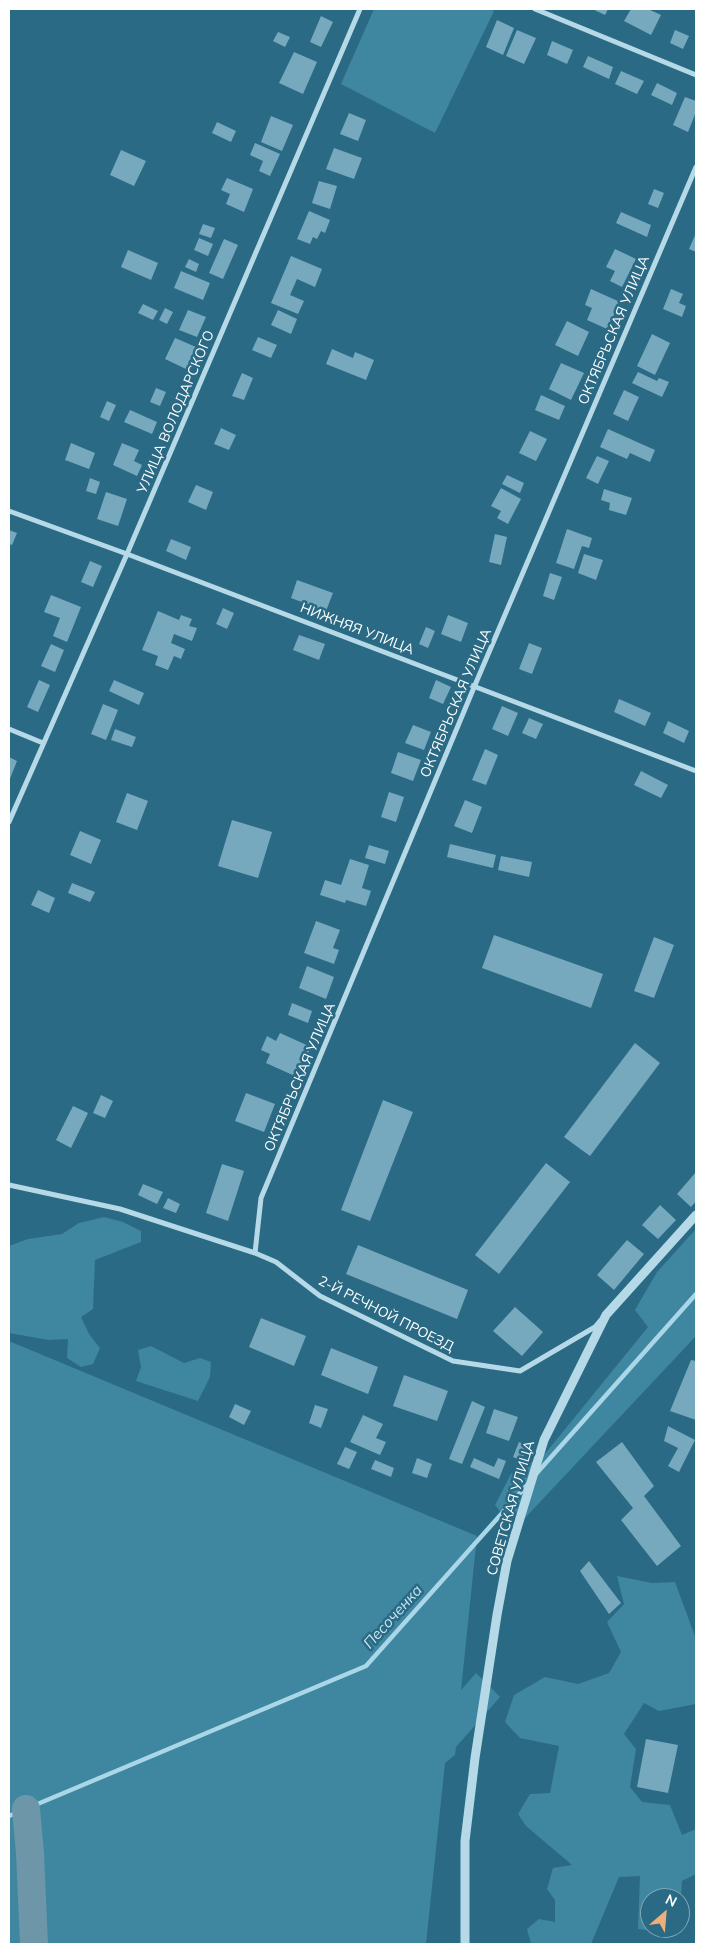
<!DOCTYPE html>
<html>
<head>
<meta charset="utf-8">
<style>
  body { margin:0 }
  #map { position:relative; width:705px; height:1953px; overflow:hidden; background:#2a6a85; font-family:Mulish,sans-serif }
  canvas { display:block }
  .frame { position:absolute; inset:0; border:10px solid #fff; pointer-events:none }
  .north { position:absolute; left:640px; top:1888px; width:50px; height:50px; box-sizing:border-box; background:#2a6a85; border:1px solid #7fa6b6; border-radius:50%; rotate:27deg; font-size:14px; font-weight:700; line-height:20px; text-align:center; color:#fff }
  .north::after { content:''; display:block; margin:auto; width:18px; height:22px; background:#eeaf7c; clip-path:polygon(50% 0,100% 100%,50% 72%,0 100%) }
</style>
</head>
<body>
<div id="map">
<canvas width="705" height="1953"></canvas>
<div class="frame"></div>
<div class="north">N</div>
</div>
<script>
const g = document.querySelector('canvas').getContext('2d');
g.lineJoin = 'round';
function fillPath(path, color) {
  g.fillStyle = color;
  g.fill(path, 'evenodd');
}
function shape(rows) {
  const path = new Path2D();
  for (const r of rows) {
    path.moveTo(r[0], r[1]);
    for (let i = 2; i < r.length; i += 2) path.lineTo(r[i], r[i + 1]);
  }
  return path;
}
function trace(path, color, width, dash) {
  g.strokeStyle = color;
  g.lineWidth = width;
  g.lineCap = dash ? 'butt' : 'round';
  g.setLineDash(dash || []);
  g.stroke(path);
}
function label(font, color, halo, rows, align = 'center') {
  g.font = font + ' Mulish,sans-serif';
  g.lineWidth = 5;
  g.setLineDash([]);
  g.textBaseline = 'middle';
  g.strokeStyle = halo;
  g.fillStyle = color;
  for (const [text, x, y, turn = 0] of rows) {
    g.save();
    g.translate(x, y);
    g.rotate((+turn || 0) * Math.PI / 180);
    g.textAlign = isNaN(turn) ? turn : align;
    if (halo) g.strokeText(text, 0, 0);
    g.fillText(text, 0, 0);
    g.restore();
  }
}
const green = shape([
  [374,9,488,9,494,11,435,133,341,84],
  [104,1217,123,1222,141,1231,141,1242,95,1260,93,1309,81,1317,89,1334,100,1348,93,1364,81,1367,67,1358,68,1339,49,1340,9,1333,9,1246,28,1239,62,1234,79,1223],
  [696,1229,696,1336,525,1518,505,1518,495,1505,511,1474,544,1455,648,1327,635,1310,657,1272],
  [9,1341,477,1536,461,1690,476,1673,500,1697,456,1747,455,1755,445,1763,426,1944,9,1944],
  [151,1346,184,1363,200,1358,211,1362,210,1377,198,1401,136,1381,141,1367,138,1350],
  [617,1576,652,1583,675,1582,696,1639,696,1704,659,1711,644,1703,624,1734,636,1749,630,1787,642,1802,670,1805,682,1835,696,1829,696,1874,682,1881,680,1911,680,1898,650,1898,650,1928,666,1928,663,1932,638,1929,640,1876,619,1877,591,1944,531,1944,527,1929,539,1919,555,1922,555,1900,547,1889,553,1868,572,1865,526,1826,518,1814,530,1794,550,1793,559,1746,520,1738,505,1722,514,1695,545,1677,578,1684,609,1673,621,1652,607,1622,624,1604]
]);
const stream = shape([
  [536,1474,696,1294],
  [9,1816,366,1666,528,1484]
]);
const river = shape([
  [26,1809,30,1853,34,1944]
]);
const building = shape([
  [592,9,608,9,605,15],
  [631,9,648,9,661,15,651,35,624,21],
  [321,16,333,22,321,47,310,42],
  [497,20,514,28,503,55,486,47],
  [517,30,536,38,524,64,506,56],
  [675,30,689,36,683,49,670,43],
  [278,32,290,37,285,47,273,41],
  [552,41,573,50,567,64,547,55],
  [294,52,317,62,303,94,279,83],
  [588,56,613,67,609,79,583,67],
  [621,71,644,81,637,94,615,84],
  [657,83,677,93,672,105,651,95],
  [685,97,696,101,696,112,688,132,673,125],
  [349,113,366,120,358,141,340,134],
  [271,116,293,125,282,151,261,142],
  [217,122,236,131,231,142,212,133],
  [255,143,280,154,270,176,259,171,263,161,250,155],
  [334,148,362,158,354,179,326,169],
  [121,150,146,161,134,186,110,175],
  [227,178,253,189,244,212,226,204,230,194,221,190],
  [319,181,337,186,330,209,312,203],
  [654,189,664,193,658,208,648,204],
  [309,211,330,220,325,233,321,231,317,239,313,237,310,244,297,239],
  [621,212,651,225,647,237,616,223],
  [203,224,215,228,211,238,199,234],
  [696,233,696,252,689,249],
  [199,238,213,244,208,256,194,250],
  [224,239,238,245,223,279,209,273],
  [615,249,636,259,622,287,610,281,615,271,606,267],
  [128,250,158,263,151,280,121,267],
  [291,256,322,269,315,287,297,279,290,295,304,301,298,314,271,303],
  [189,259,199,264,196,272,185,267],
  [181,271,210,283,203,300,174,288],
  [591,289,620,302,607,329,587,320,592,308,585,305],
  [671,289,683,294,679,303,686,306,682,317,663,309],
  [143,304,158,311,153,320,138,313],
  [165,308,173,312,167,324,159,320],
  [188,310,206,317,197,337,179,330],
  [278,310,297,319,291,334,271,325],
  [567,321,589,332,578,356,555,345],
  [652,334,670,343,655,375,637,366],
  [258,337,277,345,271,358,252,350],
  [175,338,196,347,186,369,165,359],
  [332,349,353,358,355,352,374,360,366,380,326,364],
  [561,363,584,373,571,400,549,389],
  [638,372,657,381,659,378,669,382,662,397,632,383],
  [242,373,253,378,244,400,232,396],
  [156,388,166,392,160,406,150,402],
  [624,390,639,397,628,421,613,414],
  [541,395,565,406,559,420,535,410],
  [107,401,116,405,109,421,100,417],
  [130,410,157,422,152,434,124,422],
  [221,428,236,435,229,450,214,444],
  [608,429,655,450,650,462,630,453,627,459,600,447],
  [530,431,547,439,536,461,519,453],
  [71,443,95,453,89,469,65,460],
  [122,443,139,450,134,461,142,465,137,476,113,465],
  [597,456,609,461,598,484,586,478],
  [507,475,524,483,520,493,502,484],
  [90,478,100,482,96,494,86,491],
  [196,485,213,492,206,510,188,502],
  [501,488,521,499,508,524,497,518,501,511,491,506],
  [604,489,632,498,626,515,609,510,610,503,601,500],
  [106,492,127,499,118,526,97,519],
  [567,529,592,538,589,548,582,546,574,569,556,563],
  [9,530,17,533,12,545,9,544],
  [495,534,507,537,501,565,489,562],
  [171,539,191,547,186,560,166,551],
  [584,554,603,560,596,580,578,573],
  [90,561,102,566,93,587,81,582],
  [550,573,562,577,554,600,543,596],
  [297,580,333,593,326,611,291,598],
  [51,595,81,607,67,642,53,636,60,618,44,612],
  [223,608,234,613,227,629,216,624],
  [158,611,179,620,181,615,192,619,189,626,197,628,192,641,174,634,171,643,185,649,181,659,174,656,168,670,155,665,158,656,142,650],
  [448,615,468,623,461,642,441,634],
  [426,627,435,631,428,648,419,644],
  [299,635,325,644,319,660,293,650],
  [529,643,542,648,532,674,519,669],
  [51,644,64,650,55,672,41,666],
  [39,680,50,685,38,712,27,707],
  [114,680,144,693,139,705,109,691],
  [436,680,451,687,443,704,429,698],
  [619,699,651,713,645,726,614,712],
  [103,704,118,710,106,740,91,734],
  [502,706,518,713,508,736,492,729],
  [529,718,543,724,536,739,522,733],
  [668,721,689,731,684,743,663,733],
  [413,725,431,732,424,750,405,743],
  [115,729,136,737,132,747,111,740],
  [485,749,498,755,486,785,472,780],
  [398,752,421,760,413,781,391,773],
  [9,757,17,761,9,781],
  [641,771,668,785,661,798,634,785],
  [389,792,404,797,396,822,381,817],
  [127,793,148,801,137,830,116,822],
  [465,800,482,807,472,833,454,826],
  [232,820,272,832,258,878,218,866],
  [80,831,101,840,91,864,70,855],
  [450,844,496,855,493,868,447,857],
  [369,845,389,851,385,864,365,858],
  [501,856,532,862,529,877,498,870],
  [350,859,369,865,362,888,371,891,366,906,346,900,345,903,320,895,325,880,341,885],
  [72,883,95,892,90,902,68,893],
  [38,890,55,898,49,913,31,905],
  [316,921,340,930,333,948,339,950,334,964,304,953],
  [494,935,603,974,591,1008,482,968],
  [654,937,674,945,654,998,634,991],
  [307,966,334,977,326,999,299,988],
  [292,1003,312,1011,308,1023,288,1015],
  [280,1033,311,1047,297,1077,266,1063,270,1054,261,1050,267,1036,276,1041],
  [635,1043,660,1063,590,1156,564,1137],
  [246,1093,275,1104,264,1132,235,1121],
  [101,1095,113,1101,105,1118,93,1113],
  [383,1100,413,1112,370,1221,341,1210],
  [73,1106,88,1113,71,1148,56,1140],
  [546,1163,570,1182,499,1274,475,1255],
  [222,1164,244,1171,228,1221,206,1213],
  [696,1172,696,1201,691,1207,677,1194],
  [143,1184,163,1192,157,1204,138,1195],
  [168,1198,180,1204,176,1213,163,1208],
  [660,1205,676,1220,658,1239,642,1225],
  [627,1240,644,1254,614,1290,597,1275],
  [358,1245,468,1290,457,1319,346,1274],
  [515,1307,543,1332,522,1356,493,1331],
  [261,1318,306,1336,294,1366,249,1347],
  [331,1348,378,1367,368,1394,321,1375],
  [691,1360,696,1361,696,1420,670,1411],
  [404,1375,448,1391,437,1421,393,1406],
  [472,1401,485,1407,462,1464,449,1459],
  [235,1404,251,1411,244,1425,229,1417],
  [315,1405,328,1409,321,1428,309,1423],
  [494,1409,518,1417,509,1441,486,1433],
  [363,1415,383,1424,376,1438,386,1442,380,1455,350,1442],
  [668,1426,695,1440,679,1472,668,1466,678,1448,664,1441],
  [519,1442,528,1446,522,1461,513,1457],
  [622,1442,654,1486,644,1496,681,1546,657,1566,621,1520,633,1508,596,1462],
  [345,1447,357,1452,349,1469,337,1464],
  [417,1458,432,1464,427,1478,412,1473],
  [474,1458,494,1467,498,1458,506,1461,499,1479,470,1467],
  [375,1460,394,1468,391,1477,371,1469],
  [589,1561,621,1603,609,1614,580,1571],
  [646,1739,678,1745,668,1793,637,1787]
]);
const minor = shape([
  [535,9,696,75],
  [9,511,127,554,696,771],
  [9,729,43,743],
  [9,822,127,554,360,9],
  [9,1185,120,1209,255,1253,276,1262,320,1296,453,1361,520,1371,595,1327,600,1321],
  [255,1253,261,1198,475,685,696,167]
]);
const tertiary = shape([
  [465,1944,465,1841,475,1758,497,1615,507,1561,544,1440,606,1315,696,1215]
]);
const streetNames = [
  ["ОКТЯБРЬСКАЯ УЛИЦА",614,330,-67],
  ["УЛИЦА ВОЛОДАРСКОГО",176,412,-67],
  ["НИЖНЯЯ УЛИЦА",357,629,21],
  ["ОКТЯБРЬСКАЯ УЛИЦА",456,703,-67],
  ["ОКТЯБРЬСКАЯ УЛИЦА",300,1077,-67],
  ["2-Й РЕЧНОЙ ПРОЕЗД",386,1314,27],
  ["СОВЕТСКАЯ УЛИЦА",511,1508,-74]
];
const waterNames = [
  ["Песоченка",393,1617,-48]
];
fillPath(green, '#3f86a1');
trace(stream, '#aad7e7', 4.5);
trace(river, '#6d96a8', 28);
fillPath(building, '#76a9bd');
trace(minor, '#b5d9e7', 5);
trace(tertiary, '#b5d9e7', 9);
label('14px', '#fff', '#2a6a85', streetNames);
label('italic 15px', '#c6e5f1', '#2a6a85', waterNames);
</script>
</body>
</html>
